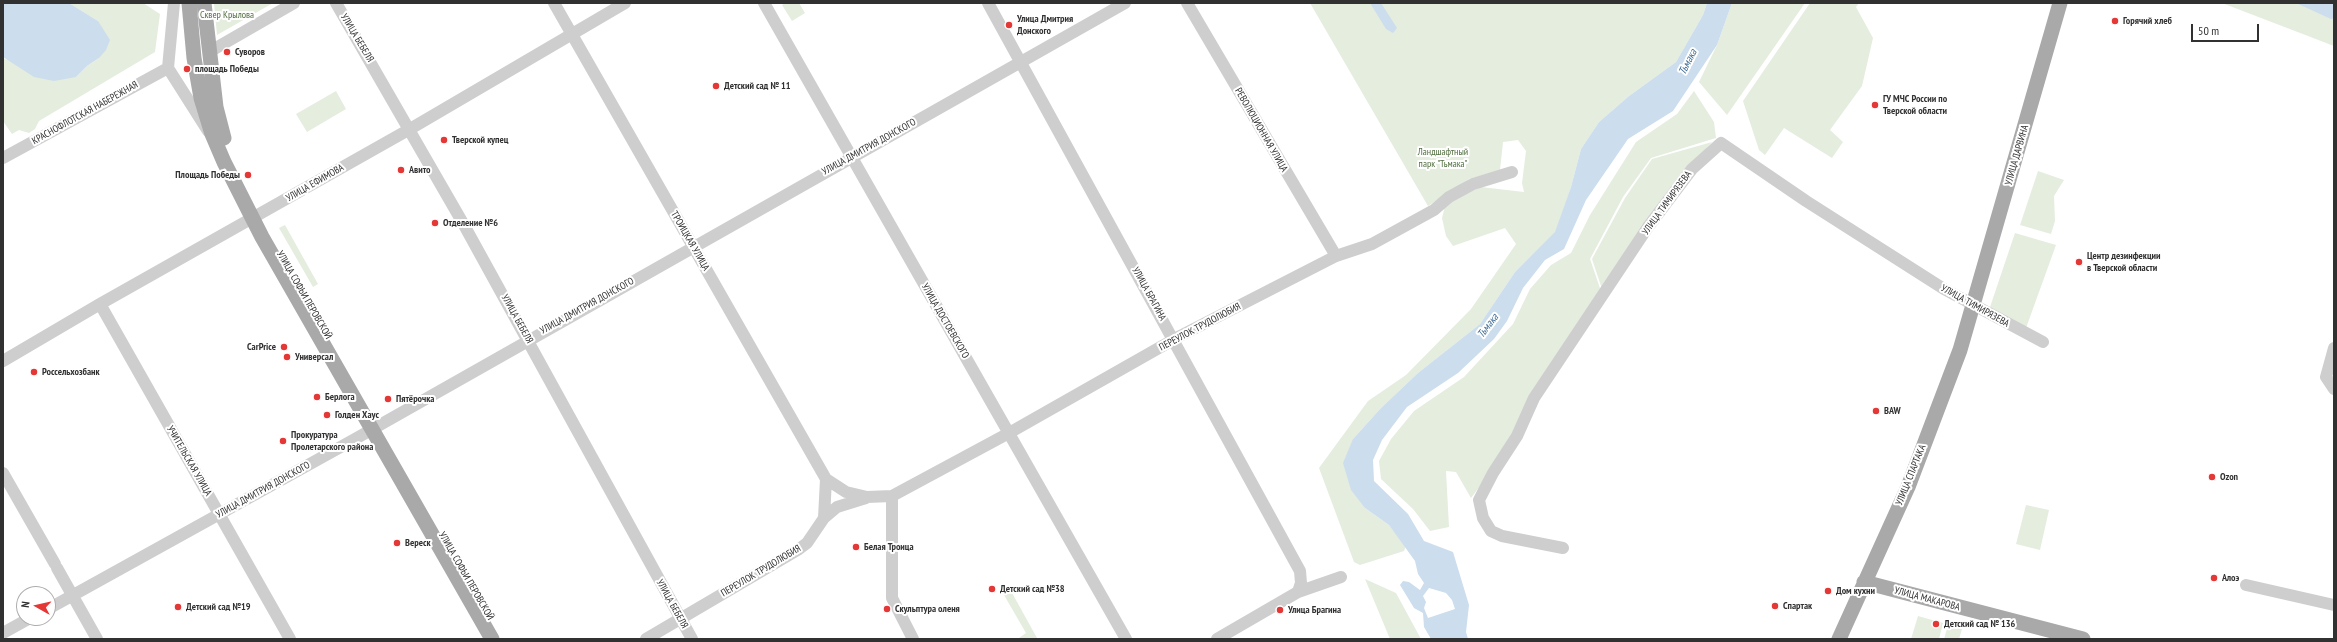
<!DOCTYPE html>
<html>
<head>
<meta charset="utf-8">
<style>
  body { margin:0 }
  #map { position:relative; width:2337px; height:642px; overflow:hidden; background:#fff; font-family:"PT Sans Narrow",sans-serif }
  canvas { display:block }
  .frame { position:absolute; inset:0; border:4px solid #313131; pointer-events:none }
  .north { position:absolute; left:16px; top:586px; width:40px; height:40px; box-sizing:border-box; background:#fff; border:1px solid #adadad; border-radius:50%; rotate:278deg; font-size:11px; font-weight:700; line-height:16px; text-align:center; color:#313131 }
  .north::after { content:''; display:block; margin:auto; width:14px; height:18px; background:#e43836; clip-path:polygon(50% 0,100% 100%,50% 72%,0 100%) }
  .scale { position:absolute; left:2191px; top:24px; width:68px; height:18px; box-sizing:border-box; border:2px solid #313131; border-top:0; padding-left:5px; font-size:12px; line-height:14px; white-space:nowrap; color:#313131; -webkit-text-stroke:3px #fff; paint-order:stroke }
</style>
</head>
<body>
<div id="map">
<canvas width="2337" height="642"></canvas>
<div class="frame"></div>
<div class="north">N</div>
<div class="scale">50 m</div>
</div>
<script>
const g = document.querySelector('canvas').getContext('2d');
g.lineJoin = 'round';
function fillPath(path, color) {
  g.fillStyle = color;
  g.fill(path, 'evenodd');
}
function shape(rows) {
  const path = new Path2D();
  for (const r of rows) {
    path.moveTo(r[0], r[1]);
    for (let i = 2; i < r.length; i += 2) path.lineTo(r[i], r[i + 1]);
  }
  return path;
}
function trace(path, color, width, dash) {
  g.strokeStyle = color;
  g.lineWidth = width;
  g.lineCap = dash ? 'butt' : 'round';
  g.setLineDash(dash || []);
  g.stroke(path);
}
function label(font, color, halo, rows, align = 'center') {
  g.font = font + ' "PT Sans Narrow",sans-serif';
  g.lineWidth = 4;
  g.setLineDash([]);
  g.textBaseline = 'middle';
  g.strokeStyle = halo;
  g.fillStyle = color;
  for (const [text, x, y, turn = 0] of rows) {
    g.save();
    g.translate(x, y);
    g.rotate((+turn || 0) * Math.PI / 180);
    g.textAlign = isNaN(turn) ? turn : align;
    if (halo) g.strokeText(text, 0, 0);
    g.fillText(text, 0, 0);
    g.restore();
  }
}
const green = shape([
  [69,3,143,3,160,14,155,52,39,121,35,129,29,133,19,130,12,134,3,121,3,57,5,59,76,77,87,66,99,58,98,21],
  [214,3,273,3,217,35],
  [785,3,799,3,805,13,792,21,782,5],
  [1310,3,1707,3,1703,15,1676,62,1629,96,1599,122,1581,149,1571,187,1556,232,1515,272,1480,324,1418,373,1381,408,1353,439,1365,508,1389,525,1406,546,1404,551,1360,565,1354,562,1319,468,1368,401,1406,375,1471,309,1516,244,1505,228,1453,246,1446,236,1442,218,1445,206,1453,199,1481,187,1524,192,1522,183,1526,151,1518,140,1503,142,1500,170,1469,179,1428,206],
  [1732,3,1805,3,1727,115,1699,82,1717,45],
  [1810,3,1859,3,1856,7,1873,38,1862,86,1830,130,1843,142,1832,158,1784,128,1765,155,1759,150,1743,101],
  [2222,3,2334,3,2334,46,2235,8],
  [336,91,346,109,307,132,296,114],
  [1694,91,1714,122,1716,138,1651,158,1623,197,1590,259,1602,294,1490,473,1471,498,1456,472,1446,471,1449,527,1430,531,1413,509,1381,479,1379,461,1391,439,1414,411,1464,377,1513,324,1530,289,1551,265,1571,253,1590,215,1636,142,1677,114],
  [1712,142,1673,187,1603,292,1592,259,1625,198,1652,159],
  [2038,171,2064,180,2054,196,2055,221,2051,234,2020,225],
  [285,225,318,284,313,287,279,228],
  [2015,233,2056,245,2026,328,1989,310],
  [2026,505,2049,510,2040,550,2016,544],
  [1365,579,1396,593,1421,639,1390,639],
  [1011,591,1037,638,1036,639,1019,638,1026,633,1004,595],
  [1918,616,1943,623,1939,639,1911,639],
  [1948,625,1962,629,1959,639,1944,639]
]);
const water = shape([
  [3,3,69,3,98,21,110,40,106,50,99,58,87,66,76,77,54,81,34,77,3,57],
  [1370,3,1381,3,1397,28,1393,33,1386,29],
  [1707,3,1732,3,1717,45,1673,111,1628,139,1586,200,1564,249,1545,260,1523,288,1507,321,1494,339,1458,373,1407,407,1382,440,1373,460,1374,481,1408,514,1424,541,1453,552,1469,605,1466,632,1468,639,1431,639,1424,627,1423,613,1414,608,1400,585,1403,581,1409,582,1420,590,1424,583,1418,574,1415,561,1389,525,1365,508,1351,490,1343,463,1353,439,1381,408,1418,373,1480,324,1515,272,1555,232,1571,187,1581,149,1599,122,1629,96,1676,62,1703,15],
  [1429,588,1446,593,1452,600,1455,609,1428,618,1424,608,1426,602,1423,596],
  [2296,3,2334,3,2334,18,2331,19]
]);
const minor = shape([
  [336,3,464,225,692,639],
  [554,3,826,479,846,492,867,497,892,496,1009,433,1180,336,1336,256,1372,244,1434,210,1449,197,1473,184,1512,172],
  [764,3,1126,639],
  [988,3,1300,571,1301,583,1298,592,1217,639],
  [1187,3,1336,256],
  [209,52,294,3],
  [168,68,208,131],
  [168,68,174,3],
  [3,158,168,68],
  [100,304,290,639],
  [2334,348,2326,377,2334,389],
  [3,361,100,304,410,129,625,3],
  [3,473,55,564],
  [892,496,892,598,913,639],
  [824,518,826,479],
  [1563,548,1502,536,1491,531,1483,518,1479,500,1493,473,1517,436,1534,398,1648,227,1692,169,1721,143,1806,201,1944,289,2043,342],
  [57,568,97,639],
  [2246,585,2334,605],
  [1298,592,1341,577],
  [48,609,355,439,1125,3],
  [3,633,30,618],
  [646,639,799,549,807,543,824,518,837,507,866,498]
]);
const major = shape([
  [189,3,194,58,201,98,212,134,224,162,262,237,492,639],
  [204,3,216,107,224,138],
  [1864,582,2083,639],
  [1839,639,1908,487,1960,350,2060,3]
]);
const markers = [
  [2115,21,4,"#e43836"],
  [1009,25,4,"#e43836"],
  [227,52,4,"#e43836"],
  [187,69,4,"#e43836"],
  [716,86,4,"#e43836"],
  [1875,105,4,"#e43836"],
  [444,140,4,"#e43836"],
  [401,170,4,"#e43836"],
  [248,175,4,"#e43836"],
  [435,223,4,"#e43836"],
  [2079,262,4,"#e43836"],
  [284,347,4,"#e43836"],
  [287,357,4,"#e43836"],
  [34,372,4,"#e43836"],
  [317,397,4,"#e43836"],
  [388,399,4,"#e43836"],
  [1876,411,4,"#e43836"],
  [327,415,4,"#e43836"],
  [283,441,4,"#e43836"],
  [2212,477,4,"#e43836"],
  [397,543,4,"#e43836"],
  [856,547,4,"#e43836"],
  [2214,578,4,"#e43836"],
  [992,589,4,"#e43836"],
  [1828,591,4,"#e43836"],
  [1775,606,4,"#e43836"],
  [178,607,4,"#e43836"],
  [887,609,4,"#e43836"],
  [1280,610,4,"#e43836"],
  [1936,624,4,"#e43836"]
];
const parkNames = [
  ["Сквер Крылова",227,15],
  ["Ландшафтный",1443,152],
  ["парк \"Тьмака\"",1443,164]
];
const poiNames = [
  ["Улица Дмитрия",1017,19],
  ["Донского",1017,31],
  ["Горячий хлеб",2123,21],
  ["Суворов",235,52],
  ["площадь Победы",195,69],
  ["Детский сад № 11",724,86],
  ["ГУ МЧС России по",1883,99],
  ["Тверской области",1883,111],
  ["Тверской купец",452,140],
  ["Авито",409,170],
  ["Площадь Победы",240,175,"right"],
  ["Отделение №6",443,223],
  ["Центр дезинфекции",2087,256],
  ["в Тверской области",2087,268],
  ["CarPrice",276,347,"right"],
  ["Универсал",295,357],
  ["Россельхозбанк",42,372],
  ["Берлога",325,397],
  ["Пятёрочка",396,399],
  ["BAW",1884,411],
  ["Голден Хаус",335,415],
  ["Прокуратура",291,435],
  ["Пролетарского района",291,447],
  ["Ozon",2220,477],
  ["Вереск",405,543],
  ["Белая Троица",864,547],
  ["Алоэ",2222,578],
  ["Детский сад №38",1000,589],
  ["Дом кухни",1836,591],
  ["Спартак",1783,606],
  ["Детский сад №19",186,607],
  ["Скульптура оленя",895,609],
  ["Улица Брагина",1288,610],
  ["Детский сад № 136",1944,624]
];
const streetNames = [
  ["УЛИЦА БЕБЕЛЯ",357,38,59],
  ["КРАСНОФЛОТСКАЯ НАБЕРЕЖНАЯ",85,113,-29],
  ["РЕВОЛЮЦИОННАЯ УЛИЦА",1261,130,60],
  ["УЛИЦА ДМИТРИЯ ДОНСКОГО",869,147,-29],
  ["УЛИЦА ДАРВИНА",2017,155,-74],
  ["УЛИЦА ЕФИМОВА",315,183,-30],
  ["УЛИЦА ТИМИРЯЗЕВА",1667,203,-54],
  ["ТРОИЦКАЯ УЛИЦА",690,241,60],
  ["УЛИЦА БРАГИНА",1149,294,61],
  ["УЛИЦА СОФЬИ ПЕРОВСКОЙ",304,295,60],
  ["УЛИЦА ДМИТРИЯ ДОНСКОГО",587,306,-29],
  ["УЛИЦА ТИМИРЯЗЕВА",1975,306,29],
  ["УЛИЦА БЕБЕЛЯ",517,319,61],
  ["УЛИЦА ДОСТОЕВСКОГО",945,321,60],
  ["ПЕРЕУЛОК ТРУДОЛЮБИЯ",1200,327,-28],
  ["УЧИТЕЛЬСКАЯ УЛИЦА",189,461,60],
  ["УЛИЦА СПАРТАКА",1911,475,-68],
  ["УЛИЦА ДМИТРИЯ ДОНСКОГО",263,490,-29],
  ["ПЕРЕУЛОК ТРУДОЛЮБИЯ",761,571,-31],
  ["УЛИЦА СОФЬИ ПЕРОВСКОЙ",466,576,60],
  ["УЛИЦА МАКАРОВА",1927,599,15],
  ["УЛИЦА БЕБЕЛЯ",672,604,61]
];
const waterNames = [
  ["Тьмака",1688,62,-63],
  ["Тьмака",1488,326,-53]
];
fillPath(green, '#e5eddf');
fillPath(water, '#ccdded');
trace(minor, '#cecece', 12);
trace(major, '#a9a9a9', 15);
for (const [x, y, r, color] of markers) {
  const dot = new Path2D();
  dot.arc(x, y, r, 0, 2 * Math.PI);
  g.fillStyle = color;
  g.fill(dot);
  trace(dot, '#fff', 1.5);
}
label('10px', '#506d3e', '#fff', parkNames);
label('bold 10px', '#313131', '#fff', poiNames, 'left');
label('10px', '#313131', '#fff', streetNames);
label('italic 11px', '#3e6b93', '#fff', waterNames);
</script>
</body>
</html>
